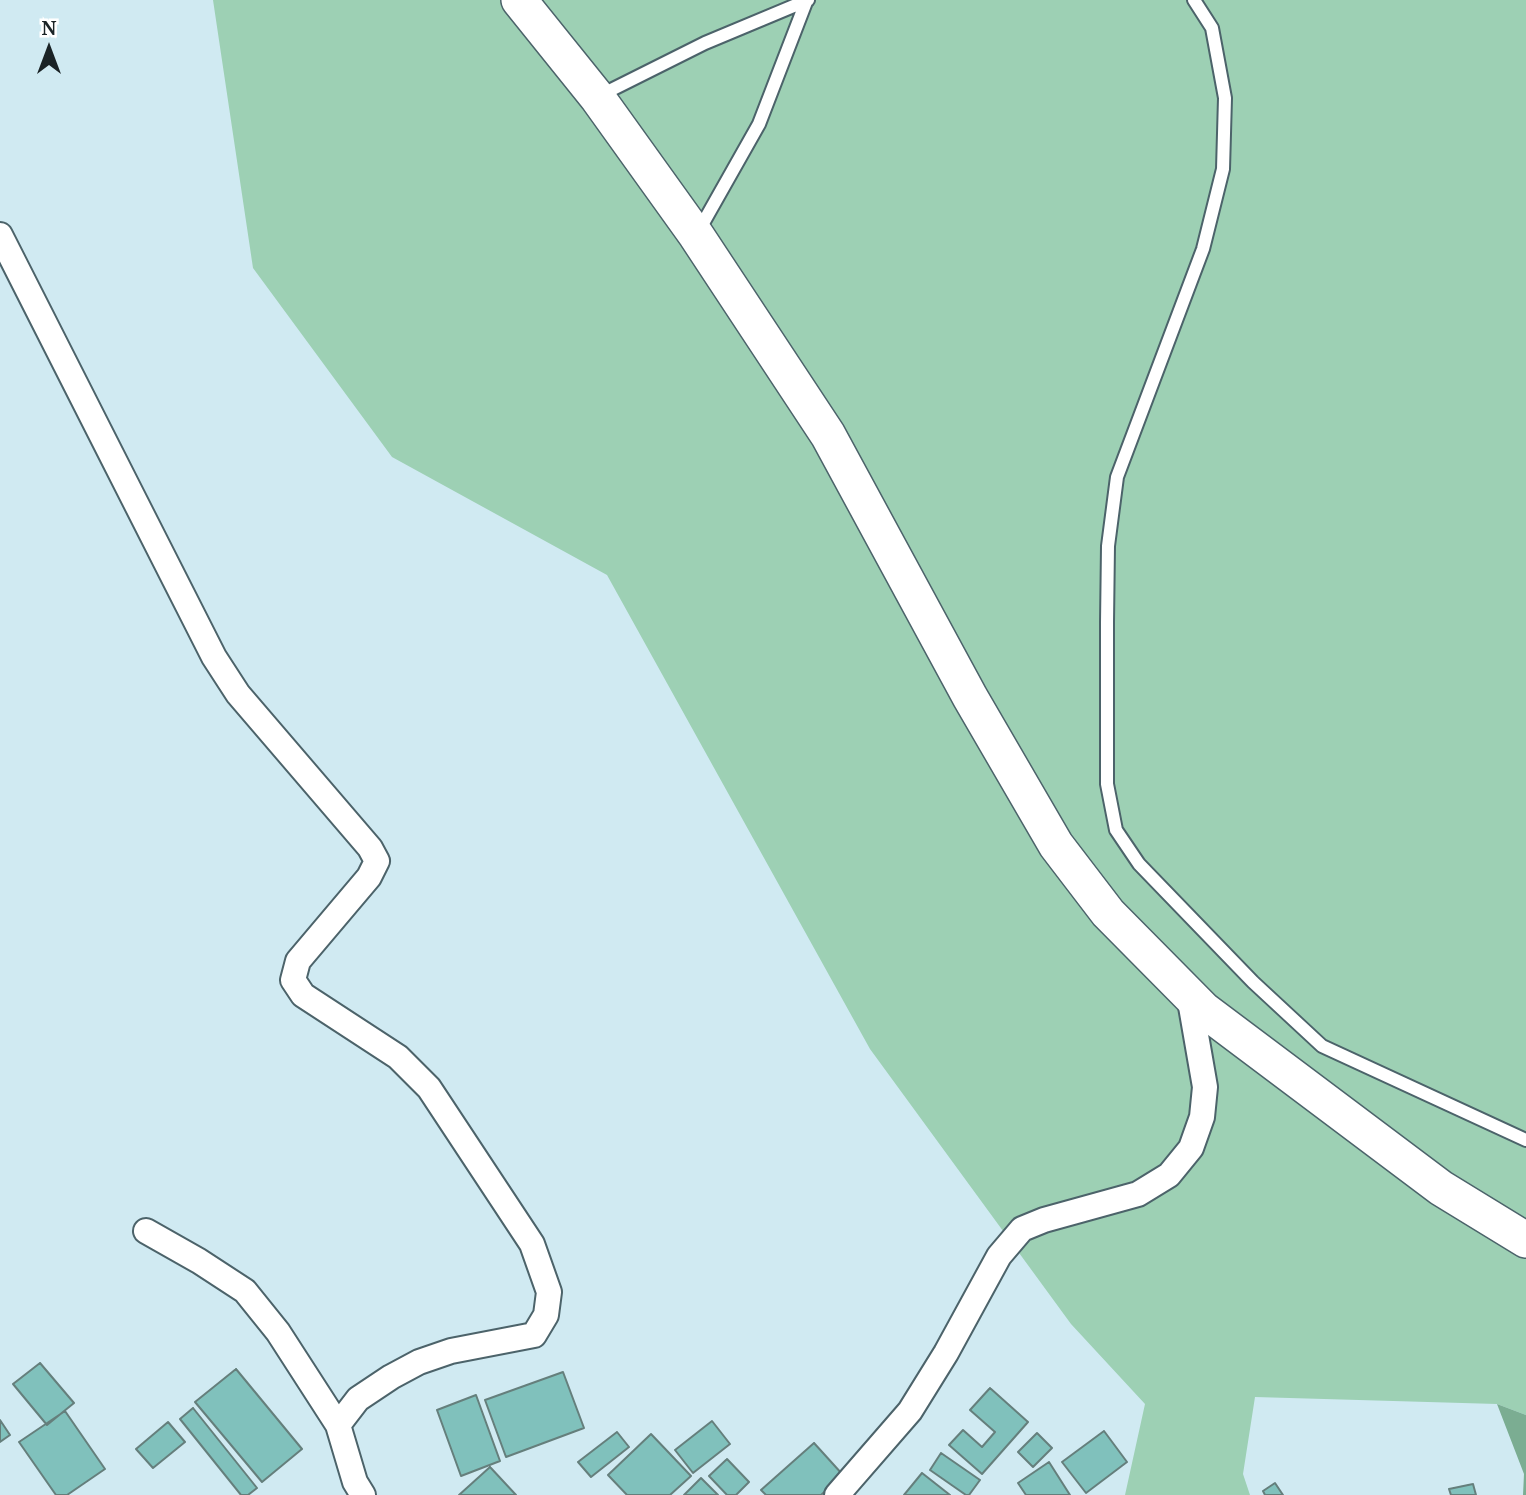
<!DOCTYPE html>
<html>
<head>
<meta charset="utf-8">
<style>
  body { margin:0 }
  #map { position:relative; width:1526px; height:1495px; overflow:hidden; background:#d0eaf2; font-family:"Noto Serif",serif }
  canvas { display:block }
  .north { position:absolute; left:14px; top:14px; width:70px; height:70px; -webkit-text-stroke:5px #fff; paint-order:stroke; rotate:0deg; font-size:19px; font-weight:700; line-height:28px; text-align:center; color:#1a2326 }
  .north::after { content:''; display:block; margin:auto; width:24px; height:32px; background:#1a2326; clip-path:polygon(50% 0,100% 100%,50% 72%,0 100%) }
</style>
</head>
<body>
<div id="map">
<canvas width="1526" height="1495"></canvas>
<div class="north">N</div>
</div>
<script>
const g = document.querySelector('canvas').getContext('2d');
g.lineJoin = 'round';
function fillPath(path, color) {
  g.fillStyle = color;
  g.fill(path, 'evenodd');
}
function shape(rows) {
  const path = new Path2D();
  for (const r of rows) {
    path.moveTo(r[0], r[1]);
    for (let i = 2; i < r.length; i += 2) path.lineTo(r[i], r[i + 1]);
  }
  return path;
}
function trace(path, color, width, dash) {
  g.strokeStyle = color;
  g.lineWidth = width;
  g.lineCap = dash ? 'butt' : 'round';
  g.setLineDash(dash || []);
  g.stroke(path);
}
const green = shape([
  [213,0,1526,0,1526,1415,1497,1404,1255,1397,1243,1474,1250,1495,1125,1495,1145,1404,1071,1324,870,1049,607,575,392,457,253,268]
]);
const forest = shape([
  [1497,1404,1526,1415,1526,1495,1523,1495,1524,1474]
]);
const building = shape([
  [40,1363,74,1403,47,1425,13,1384,40,1363],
  [236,1369,302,1449,262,1482,195,1402,236,1369],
  [563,1372,584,1428,506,1457,485,1400,563,1372],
  [990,1388,1028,1422,982,1474,949,1445,963,1430,982,1447,995,1432,970,1410,990,1388],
  [476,1395,500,1461,461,1476,437,1410,476,1395],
  [193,1408,257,1488,248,1495,241,1495,180,1419,193,1408],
  [65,1411,105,1469,67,1495,56,1495,19,1442,65,1411],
  [0,1420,10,1435,0,1442,0,1420],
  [712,1421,730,1444,693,1473,675,1450,712,1421],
  [168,1422,185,1442,153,1468,136,1449,168,1422],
  [1104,1431,1127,1462,1086,1493,1062,1462,1104,1431],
  [617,1432,629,1447,591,1477,578,1462,617,1432],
  [1037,1433,1052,1448,1033,1467,1018,1452,1037,1433],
  [651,1434,691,1476,670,1495,627,1495,608,1475,651,1434],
  [814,1443,843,1475,821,1495,766,1495,761,1490,814,1443],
  [941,1453,980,1480,969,1495,966,1495,930,1470,941,1453],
  [727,1459,749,1482,736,1495,727,1495,709,1476,727,1459],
  [1049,1462,1070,1495,1026,1495,1018,1483,1049,1462],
  [490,1467,516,1495,459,1495,490,1467],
  [922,1473,950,1495,904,1495,922,1473],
  [701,1478,718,1495,684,1495,701,1478],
  [1275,1483,1283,1495,1265,1495,1263,1491,1275,1483],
  [1473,1484,1476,1495,1451,1495,1449,1489,1473,1484]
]);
const lane = shape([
  [1194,0,1212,28,1225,98,1223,169,1203,249,1117,477,1108,546,1107,622,1107,784,1116,830,1139,864,1253,982,1322,1046,1526,1140],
  [601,95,705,43,808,0],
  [698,232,759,124,806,2]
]);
const street = shape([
  [0,235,214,657,238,694,370,848,377,861,369,877,298,961,293,980,303,995,398,1057,429,1088,532,1244,549,1292,546,1315,534,1335,451,1351,419,1362,391,1377,358,1399,338,1425,355,1482,363,1495],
  [146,1231,199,1261,245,1291,278,1332,338,1425],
  [837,1495,910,1411,946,1353,999,1256,1022,1229,1044,1220,1138,1194,1169,1175,1191,1148,1202,1117,1205,1087,1189,995]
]);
const secondary = shape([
  [519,0,597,97,696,235,828,435,970,697,1056,845,1108,913,1204,1010,1441,1188,1526,1240]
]);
fillPath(green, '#9dd0b4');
fillPath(forest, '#7bad92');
fillPath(building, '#80c1bc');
trace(building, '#657f7c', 2);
trace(lane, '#4c636a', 16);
trace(street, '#4c636a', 28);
trace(secondary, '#4c636a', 38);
trace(lane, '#fff', 12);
trace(street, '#fff', 24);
trace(secondary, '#fff', 35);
</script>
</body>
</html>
